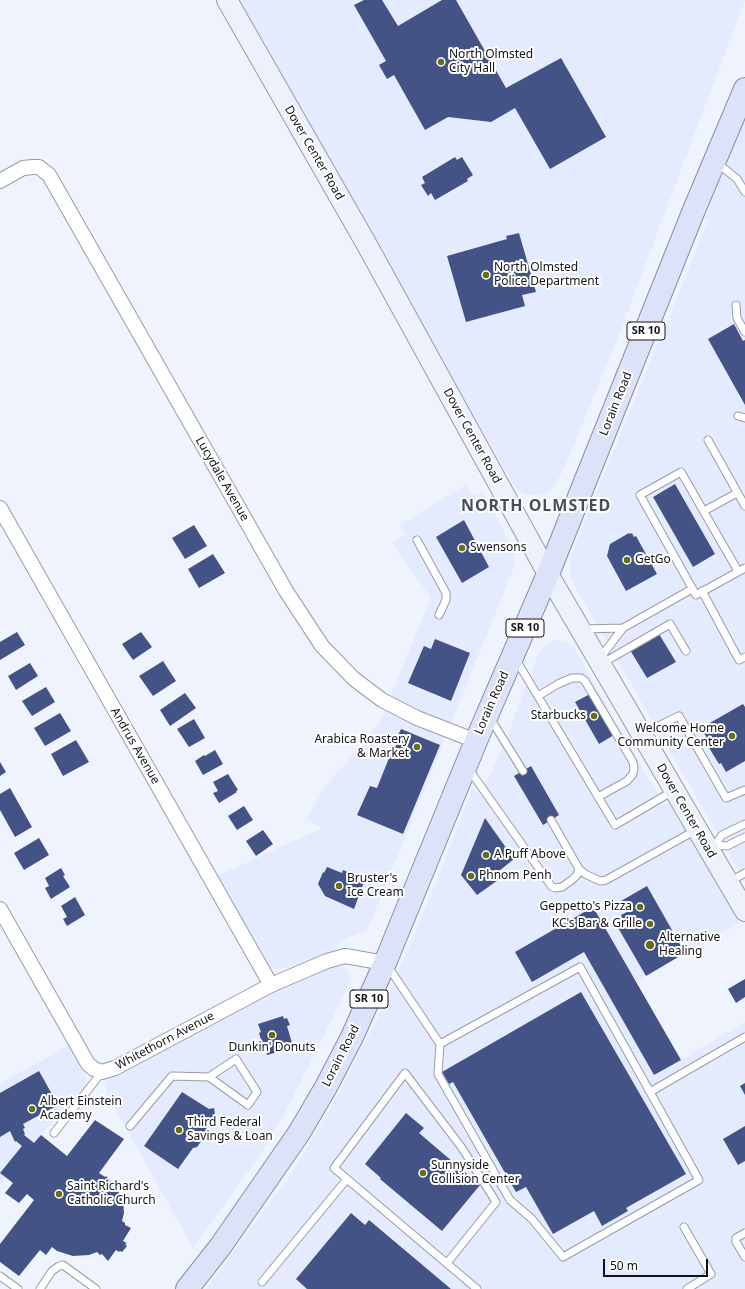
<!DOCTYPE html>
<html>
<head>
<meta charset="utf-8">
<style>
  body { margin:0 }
  #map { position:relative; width:745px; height:1289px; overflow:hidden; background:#eff3fd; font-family:"Noto Sans",sans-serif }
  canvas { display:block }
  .scale { position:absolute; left:603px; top:1259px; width:105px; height:18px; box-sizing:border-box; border:2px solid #131419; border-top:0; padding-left:5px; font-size:12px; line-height:14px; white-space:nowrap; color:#131419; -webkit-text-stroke:3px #fff; paint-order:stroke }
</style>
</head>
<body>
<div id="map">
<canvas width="745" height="1289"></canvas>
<div class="scale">50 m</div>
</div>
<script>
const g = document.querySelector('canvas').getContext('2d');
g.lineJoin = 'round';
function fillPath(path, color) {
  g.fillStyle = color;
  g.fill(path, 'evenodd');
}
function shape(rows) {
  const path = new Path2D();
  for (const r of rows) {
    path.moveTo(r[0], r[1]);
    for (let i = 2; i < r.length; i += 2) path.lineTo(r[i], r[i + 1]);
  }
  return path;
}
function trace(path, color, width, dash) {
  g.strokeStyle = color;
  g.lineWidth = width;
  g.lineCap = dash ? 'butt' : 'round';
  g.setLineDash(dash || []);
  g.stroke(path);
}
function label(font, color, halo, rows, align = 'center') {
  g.font = font + ' "Noto Sans",sans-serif';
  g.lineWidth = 4;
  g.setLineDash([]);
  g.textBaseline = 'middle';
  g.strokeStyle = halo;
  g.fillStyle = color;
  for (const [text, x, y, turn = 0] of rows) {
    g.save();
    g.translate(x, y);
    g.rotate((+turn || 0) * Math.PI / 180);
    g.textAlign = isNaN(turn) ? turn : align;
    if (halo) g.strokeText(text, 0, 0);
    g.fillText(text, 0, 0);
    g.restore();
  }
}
const built = shape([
  [234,0,745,0,618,337,563,471,550,492,534,495,523,494,514,485,388,269],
  [745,119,745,881,570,578,570,559,575,545,656,348,668,320,703,232,709,221,705,217],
  [466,485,473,496,483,492,492,508,513,550,515,564,368,929,338,943,337,950,293,967,271,969,255,950,215,877,322,828,306,819,326,786,379,724,431,598,392,543,405,535,400,525],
  [557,640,566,642,574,648,663,804,667,802,694,842,739,923,636,982,681,1060,745,1022,745,1289,206,1289,290,1176,327,1115,385,1004,440,873,473,787,480,796,508,737,525,687,540,650,549,642],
  [332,966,339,966,347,969,351,980,321,1041,287,1109,262,1152,193,1248,107,1094,105,1080,176,1039,324,968],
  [69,1045,88,1083,41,1135,0,1185,0,1084]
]);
const building = shape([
  [364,0,382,0,398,26,442,0,456,0,506,88,561,58,606,137,550,169,515,108,491,122,448,117,425,130,394,75,387,79,379,65,386,61,354,5],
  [455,157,457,160,462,157,473,175,467,179,468,181,435,200,431,193,428,196,421,185,425,183,422,177],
  [519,233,536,292,522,295,525,306,466,322,447,256,507,239,506,236],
  [734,324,743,341,745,340,745,405,708,339],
  [675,484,715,554,693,567,653,497],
  [464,520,489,567,462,583,436,537],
  [194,525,207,546,185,559,172,538],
  [629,533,630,534,632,533,634,537,636,536,657,574,626,591,607,556,610,544],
  [213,554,225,573,199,588,188,569],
  [17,632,25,645,0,660,0,642],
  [141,632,152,647,133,660,122,644],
  [659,634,676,662,647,678,630,650],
  [435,639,470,653,451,701,408,683,424,646,431,649],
  [163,661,176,681,153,696,139,676],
  [30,663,38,676,16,690,8,676],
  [46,687,55,702,32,716,22,701],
  [185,693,196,708,170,726,160,710],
  [590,694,614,735,599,744,575,702],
  [743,704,745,707,745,761,726,772,721,763,719,764,708,746,711,745,701,728],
  [60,713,71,731,45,746,34,728],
  [194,719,205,738,189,747,177,729],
  [401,729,440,745,403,834,357,815,370,786,377,788,391,753,394,745,396,746,397,742,395,741],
  [76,740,89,762,63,776,51,754],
  [215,750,223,764,203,775,195,761,204,755,205,756],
  [0,762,6,772,0,776],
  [531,766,559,815,543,825,514,776],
  [228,774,238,790,236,791,237,792,219,803,213,793,218,791,213,782],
  [10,788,32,827,15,837,0,810,0,794],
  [244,806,253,820,237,830,228,816],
  [485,818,514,859,494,875,498,880,477,895,461,875],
  [263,830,273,844,256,856,246,841],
  [39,838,49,855,24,870,14,853],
  [327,867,342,873,343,870,350,873,349,876,364,882,354,909,325,896,318,884,323,872,324,873],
  [61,868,65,875,63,876,70,887,51,899,45,888,49,886,45,878],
  [647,886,685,953,646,976,617,926,620,922,623,920,621,915,627,912,621,901],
  [75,897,85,915,67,926,63,919,67,917,61,906],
  [593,907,681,1060,654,1075,584,952,532,982,515,952],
  [745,979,745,997,736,1003,728,989],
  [581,992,686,1174,626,1208,628,1211,602,1226,594,1211,553,1234,526,1187,516,1192,453,1082,449,1084,442,1072],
  [283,1016,284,1019,287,1018,290,1025,287,1026,292,1043,280,1047,281,1051,267,1055,266,1051,265,1052,259,1033,261,1032,258,1024],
  [39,1071,58,1105,23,1124,25,1128,23,1129,25,1134,24,1135,34,1143,41,1135,67,1156,95,1120,124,1139,99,1173,105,1177,106,1176,116,1187,123,1201,124,1213,122,1221,125,1223,125,1225,131,1228,123,1241,127,1243,125,1244,127,1246,122,1252,120,1251,119,1252,116,1250,108,1261,102,1254,100,1255,97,1252,89,1255,73,1256,57,1251,52,1247,46,1255,40,1250,19,1276,0,1262,0,1244,34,1200,27,1194,19,1203,5,1193,13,1183,0,1173,22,1146,16,1141,15,1142,10,1131,0,1137,0,1093],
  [745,1083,745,1095,740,1086],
  [182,1092,209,1109,214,1108,216,1121,211,1122,202,1136,202,1140,197,1147,193,1148,178,1169,144,1146],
  [406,1113,424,1128,419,1133,480,1185,442,1231,380,1179,381,1178,365,1164],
  [745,1126,745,1161,738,1165,723,1139],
  [351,1213,365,1225,369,1220,451,1289,307,1289,296,1279]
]);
const lane = shape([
  [716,162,737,179,745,192],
  [736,305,737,318,745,332],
  [738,416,745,418],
  [708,440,745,506],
  [704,511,737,493],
  [417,540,446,593,446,600,439,615],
  [738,571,681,472,640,495,696,595,745,568],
  [702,591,739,660,745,657],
  [583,629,623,628],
  [515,658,615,825,673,791],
  [600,658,623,628,692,589],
  [601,664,670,624,686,651],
  [538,696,558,684,572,678,581,678,585,681,633,762,634,768,633,774,627,781,598,797],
  [490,718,523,771],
  [644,733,679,716,726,798,745,790],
  [468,768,552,887,556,888,562,887,573,879,577,875,579,869,551,820],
  [745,824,722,835,715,845,727,846,745,837],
  [579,869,585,874,600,881,606,880,696,830],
  [729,882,745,873],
  [387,965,440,1044,580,967,650,1092,745,1037],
  [440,1044,438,1074,510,1200,532,1219,563,1257,699,1180,650,1092],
  [236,1059,257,1092,248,1105,209,1077,236,1059],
  [130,1126,172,1076,209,1077],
  [54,1133,102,1072],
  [347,1179,334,1168,405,1073,462,1148,496,1202,447,1263],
  [684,1227,711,1274,687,1289],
  [745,1233,736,1238,736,1242,745,1257],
  [0,1276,18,1289],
  [262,1282,347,1179,477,1289],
  [40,1289,52,1271,59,1266,63,1265,96,1289]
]);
const street = shape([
  [0,181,23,168,33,167,39,167,49,175,286,591,322,646,354,679,382,700,417,718,476,741],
  [0,508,271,985],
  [0,909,88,1064,94,1069,102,1072,115,1068,271,985,327,961,345,956,385,963]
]);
const secondary = shape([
  [227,0,367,245,548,574,745,911]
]);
const primary = shape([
  [187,1289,220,1247,299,1133,326,1087,352,1037,385,963,476,741,548,574,694,210,745,89]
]);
const markers = [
  [441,62,4,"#666f17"],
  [486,275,4,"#666f17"],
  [462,548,4,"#666f17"],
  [627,560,4,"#666f17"],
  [594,716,4,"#666f17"],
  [732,736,4,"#666f17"],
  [417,747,4,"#666f17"],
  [486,855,4,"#666f17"],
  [471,876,4,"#666f17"],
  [339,886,4,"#666f17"],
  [640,907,4,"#666f17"],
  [650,924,4,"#666f17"],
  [650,945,5,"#666f17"],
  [272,1035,4,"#666f17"],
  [32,1109,4,"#666f17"],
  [179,1130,4,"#666f17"],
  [423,1173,4,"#666f17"],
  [59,1194,4,"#666f17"]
];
const shields = [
  [646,331,38],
  [525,628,38],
  [369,999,38]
];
const shieldNames = [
  ["SR 10",646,331],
  ["SR 10",525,628],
  ["SR 10",369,999]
];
const poiNames = [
  ["North Olmsted",449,55],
  ["City Hall",449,69],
  ["North Olmsted",494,268],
  ["Police Department",494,282],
  ["Swensons",470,548],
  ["GetGo",635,560],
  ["Starbucks",586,716,"right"],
  ["Welcome Home",724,729,"right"],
  ["Community Center",724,743,"right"],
  ["Arabica Roastery",409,740,"right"],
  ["& Market",409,754,"right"],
  ["A Puff Above",494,855],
  ["Phnom Penh",479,876],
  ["Bruster's",347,879],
  ["Ice Cream",347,893],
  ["Geppetto's Pizza",632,907,"right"],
  ["KC's Bar & Grille",642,924,"right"],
  ["Alternative",659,938],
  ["Healing",659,952],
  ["Dunkin' Donuts",272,1048,"center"],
  ["Albert Einstein",40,1102],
  ["Academy",40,1116],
  ["Third Federal",187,1123],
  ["Savings & Loan",187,1137],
  ["Sunnyside",431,1166],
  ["Collision Center",431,1180],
  ["Saint Richard's",67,1187],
  ["Catholic Church",67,1201]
];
const streetNames = [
  ["Dover Center Road",314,153,60],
  ["Lorain Road",616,404,-68],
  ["Dover Center Road",472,436,61],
  ["Lucydale Avenue",222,479,60],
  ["Lorain Road",492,703,-66],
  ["Andrus Avenue",135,746,60],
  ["Dover Center Road",686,811,60],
  ["Whitethorn Avenue",165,1041,-28],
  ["Lorain Road",341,1056,-63]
];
const districtNames = [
  ["NORTH OLMSTED",536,506]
];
fillPath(built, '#e4ebfe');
fillPath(building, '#445386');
trace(lane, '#989ca8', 9);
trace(street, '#989ca8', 16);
trace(secondary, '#989ca8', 22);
trace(primary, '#868fa7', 24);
trace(lane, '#fff', 7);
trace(street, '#fff', 14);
trace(secondary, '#edf1fc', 20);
trace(primary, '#dce3f8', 22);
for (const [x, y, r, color] of markers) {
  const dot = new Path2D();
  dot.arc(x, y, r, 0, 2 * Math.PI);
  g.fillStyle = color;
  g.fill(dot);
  trace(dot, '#fff', 1.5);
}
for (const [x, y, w] of shields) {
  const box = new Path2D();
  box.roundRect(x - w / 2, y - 9, w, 18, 3);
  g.fillStyle = '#fff';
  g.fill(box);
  trace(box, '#131419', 1);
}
label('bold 11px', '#131419', null, shieldNames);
label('12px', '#131419', '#fff', poiNames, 'left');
label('12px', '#131419', '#fff', streetNames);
g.letterSpacing = '1px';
label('bold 16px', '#494d57', '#fff', districtNames);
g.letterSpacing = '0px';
</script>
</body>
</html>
